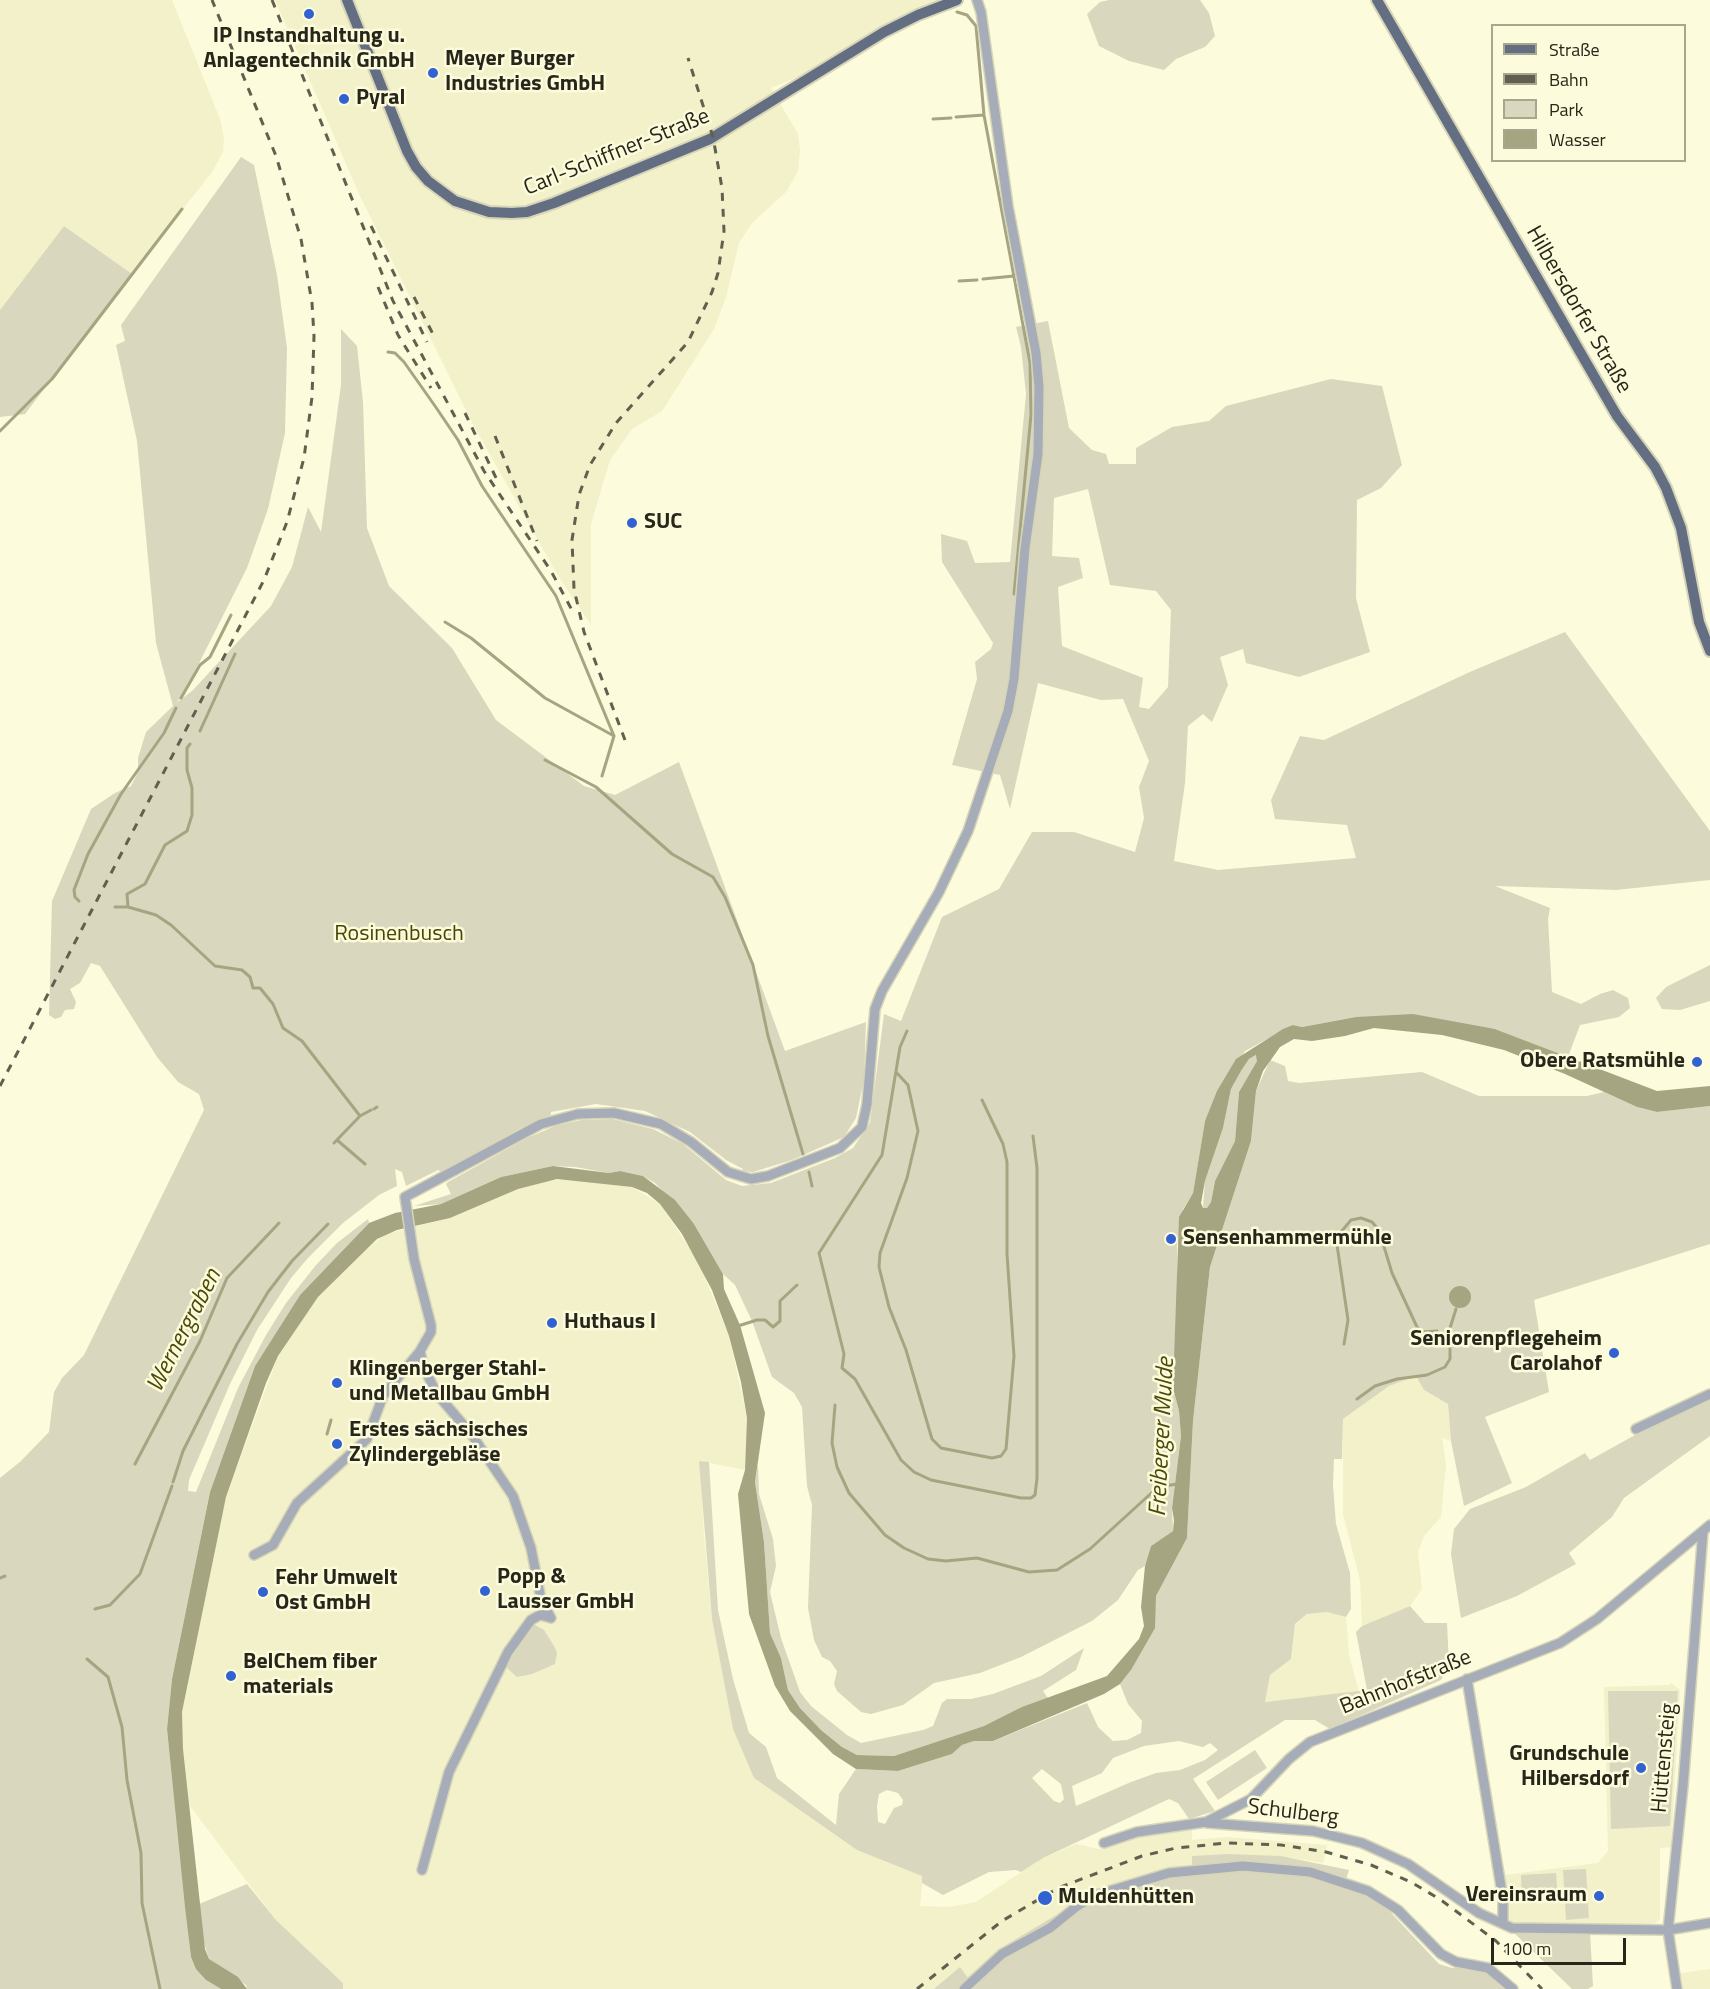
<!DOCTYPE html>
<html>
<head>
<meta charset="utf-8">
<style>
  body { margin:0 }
  #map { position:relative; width:1710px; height:1989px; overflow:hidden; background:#fcfbdb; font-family:"Titillium Web",sans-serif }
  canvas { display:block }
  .legend { position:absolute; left:1491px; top:24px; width:195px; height:138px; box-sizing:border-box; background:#fcfbdb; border:2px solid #a7a68e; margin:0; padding:8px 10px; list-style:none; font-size:18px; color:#27261a }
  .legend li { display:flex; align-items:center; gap:12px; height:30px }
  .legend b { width:30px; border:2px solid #a7a68e }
  .scale { position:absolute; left:1491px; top:1938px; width:135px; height:27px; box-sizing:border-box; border:3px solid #27261a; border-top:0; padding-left:8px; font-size:18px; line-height:21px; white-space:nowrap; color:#27261a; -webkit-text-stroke:4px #fcfbdb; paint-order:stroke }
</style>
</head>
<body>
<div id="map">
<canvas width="1710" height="1989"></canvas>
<ul class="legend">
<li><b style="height:8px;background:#636e82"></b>Straße</li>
<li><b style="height:8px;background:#61604f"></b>Bahn</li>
<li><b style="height:16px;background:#d9d8be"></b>Park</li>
<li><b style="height:16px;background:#a6a581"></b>Wasser</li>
</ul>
<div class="scale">100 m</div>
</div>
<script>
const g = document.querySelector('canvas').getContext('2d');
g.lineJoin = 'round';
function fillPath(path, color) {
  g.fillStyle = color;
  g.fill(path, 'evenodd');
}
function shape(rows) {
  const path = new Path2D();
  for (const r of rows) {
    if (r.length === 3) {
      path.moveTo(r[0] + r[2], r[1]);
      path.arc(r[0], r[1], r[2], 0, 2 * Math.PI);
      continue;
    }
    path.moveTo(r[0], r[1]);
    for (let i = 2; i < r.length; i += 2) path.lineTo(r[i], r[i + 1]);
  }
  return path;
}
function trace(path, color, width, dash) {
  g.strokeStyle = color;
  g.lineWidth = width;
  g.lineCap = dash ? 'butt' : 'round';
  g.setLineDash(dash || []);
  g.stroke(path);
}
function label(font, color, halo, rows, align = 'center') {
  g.font = font + ' "Titillium Web",sans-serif';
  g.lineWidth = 5;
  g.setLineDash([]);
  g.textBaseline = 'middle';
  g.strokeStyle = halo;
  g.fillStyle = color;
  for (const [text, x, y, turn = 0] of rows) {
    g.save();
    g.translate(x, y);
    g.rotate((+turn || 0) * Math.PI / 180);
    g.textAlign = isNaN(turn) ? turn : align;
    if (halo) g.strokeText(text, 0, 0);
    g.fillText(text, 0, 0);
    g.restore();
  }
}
const built = shape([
  [0,0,172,0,220,119,224,138,223,152,212,172,132,274,64,226,0,310],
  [275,0,938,0,874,30,805,74,771,88,798,134,800,150,798,171,786,192,752,223,739,243,726,297,714,329,662,411,632,429,610,460,591,524,591,625,557,574,474,426,360,196],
  [567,1179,632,1187,660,1204,698,1261,729,1336,747,1418,745,1470,700,1461,704,1536,712,1619,733,1729,754,1778,857,1850,923,1876,920,1906,949,1907,976,1902,1043,1858,1076,1844,1099,1849,1153,1833,1192,1830,1192,1840,1227,1837,1327,1845,1323,1863,1281,1856,1192,1856,1192,1867,1031,1933,1006,1945,956,1989,342,1989,343,1983,276,1920,190,1806,183,1750,182,1712,226,1497,278,1356,318,1297,369,1247,386,1234,450,1218,518,1189,547,1181],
  [1416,1376,1424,1390,1448,1404,1451,1441,1442,1438,1446,1464,1441,1517,1424,1536,1418,1552,1422,1589,1410,1606,1362,1626,1360,1580,1343,1514,1343,1419,1389,1386],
  [1327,1612,1346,1617,1349,1655,1359,1692,1264,1702,1270,1675,1291,1659,1295,1625,1307,1614],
  [1671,1683,1680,1690,1671,1847,1660,1848,1660,1919,1656,1923,1631,1925,1512,1925,1509,1922,1505,1875,1598,1863,1608,1851,1604,1687,1669,1685],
  [1710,1969,1710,1989,1683,1989,1681,1973]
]);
const green = shape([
  [1109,0,1200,0,1209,13,1215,36,1205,47,1176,59,1164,70,1129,61,1099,46,1087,14,1100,2],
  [241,157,254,165,277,275,287,348,285,433,268,509,247,568,183,695,176,703,192,691,271,606,292,567,308,507,321,532,341,385,341,329,357,346,363,402,367,528,389,586,452,648,496,720,584,786,615,795,679,762,785,1051,866,1022,864,1079,856,1118,844,1137,792,1160,753,1172,742,1171,743,1169,726,1160,690,1132,645,1111,596,1104,551,1112,551,1115,521,1128,442,1172,438,1170,406,1186,402,1172,395,1169,397,1186,379,1195,343,1223,308,1258,291,1278,257,1330,230,1384,189,1480,188,1491,196,1492,238,1388,266,1335,286,1303,316,1265,337,1243,368,1219,369,1223,300,1295,255,1366,210,1492,172,1679,167,1729,191,1957,206,1980,221,1989,0,1989,0,1478,21,1461,49,1432,54,1392,62,1378,84,1355,204,1110,199,1094,178,1082,157,1057,100,966,91,963,80,983,70,989,76,1002,74,1009,65,1010,61,1017,55,1019,49,1015,52,901,91,809,115,793,131,786,138,772,138,758,146,732,173,706,156,643,137,441,116,345,125,341,121,325],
  [64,226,132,274,25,414,0,417,0,310],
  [1048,321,1069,428,1092,450,1106,454,1109,464,1136,464,1136,448,1172,427,1209,421,1226,406,1331,379,1382,386,1402,465,1381,488,1357,500,1356,598,1370,652,1299,677,1246,663,1243,649,1220,657,1228,685,1212,722,1203,714,1188,726,1185,783,1174,861,1218,870,1356,858,1347,825,1275,819,1271,800,1300,736,1324,740,1472,671,1565,632,1710,831,1710,880,1616,890,1495,886,1550,908,1548,919,1552,992,1581,1004,1600,994,1613,990,1628,998,1630,1008,1619,1017,1580,1025,1568,1057,1495,1029,1356,1017,1302,1027,1293,1025,1245,1051,1205,1121,1193,1193,1183,1209,1177,1245,1177,1343,1173,1388,1179,1411,1181,1436,1172,1508,1173,1531,1151,1546,1145,1566,1138,1570,1118,1600,1092,1621,1021,1657,980,1673,934,1683,903,1705,871,1714,861,1712,837,1691,834,1684,837,1671,830,1661,822,1657,814,1640,808,1608,812,1505,807,1486,802,1407,794,1393,772,1377,752,1321,735,1285,723,1274,694,1224,655,1183,643,1176,620,1171,609,1173,575,1167,553,1166,501,1177,441,1204,414,1206,451,1194,446,1184,448,1182,527,1138,555,1126,581,1120,613,1119,653,1129,683,1144,726,1180,742,1186,771,1183,835,1158,853,1148,870,1123,884,1014,901,1021,942,917,999,889,1032,832,1074,832,1135,852,1144,818,1139,787,1149,761,1123,699,1101,700,1038,683,1010,809,1000,775,952,765,977,679,975,662,991,649,993,643,942,562,941,534,967,541,975,563,1010,562,1026,394,1021,347,1016,327],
  [1088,489,1110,585,1156,591,1171,610,1168,687,1149,709,1139,707,1143,678,1062,646,1058,587,1083,578,1079,558,1052,556,1054,498],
  [1710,965,1710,1001,1680,1010,1662,1009,1656,998,1666,987],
  [1257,1055,1257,1061,1239,1092,1235,1141,1215,1181,1211,1202,1207,1208,1203,1208,1205,1181,1223,1128,1231,1089,1241,1071,1249,1059],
  [1270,1060,1285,1066,1288,1081,1299,1083,1422,1072,1479,1096,1587,1096,1604,1092,1637,1107,1657,1112,1710,1106,1710,1244,1534,1300,1549,1392,1485,1417,1512,1483,1464,1506,1451,1441,1448,1404,1424,1390,1416,1376,1389,1386,1343,1419,1342,1459,1334,1459,1333,1485,1336,1524,1350,1573,1351,1609,1346,1617,1327,1612,1307,1614,1295,1624,1291,1659,1270,1675,1265,1702,1367,1690,1356,1632,1362,1626,1410,1606,1425,1623,1447,1623,1449,1665,1441,1680,1330,1729,1315,1720,1285,1720,1193,1779,1215,1811,1189,1819,1178,1803,1169,1799,1043,1858,1021,1872,1016,1870,989,1872,943,1895,922,1883,922,1876,857,1850,754,1778,733,1729,712,1619,699,1461,709,1462,718,1610,733,1679,749,1733,766,1747,777,1778,836,1825,839,1794,856,1769,898,1771,952,1754,962,1745,974,1741,993,1741,1087,1703,1098,1727,1113,1741,1127,1740,1141,1733,1142,1721,1128,1704,1120,1684,1131,1670,1155,1611,1156,1596,1187,1538,1193,1421,1210,1267,1251,1141,1256,1091],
  [1179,1741,1203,1747,1210,1743,1218,1750,1205,1760,1180,1770,1156,1773,1131,1782,1076,1806,1072,1786,1102,1773,1113,1758,1144,1746],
  [1042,1769,1061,1784,1064,1799,1060,1803,1054,1801,1032,1778],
  [887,1790,898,1793,903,1800,902,1805,894,1808,885,1824,878,1822,877,1806,879,1794],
  [1710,1399,1710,1436,1624,1498,1612,1517,1569,1553,1576,1564,1517,1596,1461,1618,1451,1554,1454,1529,1470,1509,1526,1487,1585,1453,1590,1460,1644,1430],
  [758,1464,759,1494,773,1539,776,1566,770,1592,781,1638,800,1692,811,1706,847,1735,861,1743,923,1730,933,1726,942,1703,947,1699,971,1699,993,1694,1041,1676,1084,1648,1076,1670,1043,1691,1048,1698,984,1726,894,1756,857,1755,842,1747,821,1730,800,1708,788,1690,781,1658,770,1633,764,1542,755,1482],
  [535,1625,544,1630,554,1646,557,1653,555,1664,532,1674,517,1677,506,1667,532,1626],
  [1608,1691,1678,1691,1670,1826,1611,1829],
  [1255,1750,1267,1768,1218,1800,1206,1782],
  [1228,1854,1281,1856,1349,1870,1344,1886,1380,1901,1439,1964,1452,1968,1488,1968,1513,1989,934,1989,960,1967,968,1978,1006,1945,1075,1904,1192,1867,1192,1856],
  [1586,1869,1589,1918,1566,1920,1563,1870],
  [1556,1873,1558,1900,1522,1902,1521,1875],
  [247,1884,276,1920,343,1983,343,1989,247,1989,246,1985,209,1959,201,1933,199,1904],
  [1511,1930,1590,1932,1593,1986,1588,1989,1572,1989]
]);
const water = shape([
  [1413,1014,1495,1029,1657,1091,1710,1086,1710,1106,1657,1112,1637,1107,1565,1074,1504,1050,1442,1035,1374,1028,1345,1036,1312,1041,1294,1039,1280,1047,1263,1071,1256,1091,1251,1141,1210,1267,1193,1421,1187,1538,1156,1596,1155,1628,1131,1670,1120,1684,1104,1694,993,1741,974,1741,962,1745,952,1754,898,1771,856,1769,833,1754,790,1711,775,1686,749,1614,738,1494,745,1470,747,1418,741,1382,729,1336,712,1290,682,1234,660,1204,647,1193,632,1187,557,1179,518,1189,450,1218,397,1230,377,1239,318,1297,278,1356,266,1383,226,1497,182,1712,183,1749,205,1949,209,1959,238,1977,247,1989,221,1989,206,1980,196,1969,191,1957,185,1907,167,1729,172,1679,210,1492,255,1366,300,1295,369,1223,395,1213,441,1204,501,1177,553,1166,609,1173,620,1171,643,1176,675,1200,694,1224,723,1274,724,1289,740,1325,765,1413,755,1482,764,1542,770,1633,781,1658,788,1690,800,1708,821,1730,842,1747,857,1755,894,1756,984,1726,1022,1707,1107,1676,1139,1639,1144,1626,1141,1607,1145,1566,1151,1546,1173,1531,1174,1520,1172,1508,1181,1436,1179,1411,1173,1388,1179,1217,1193,1193,1205,1121,1217,1091,1236,1059,1283,1029,1293,1025,1302,1027,1356,1017],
  [1256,1055,1257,1061,1239,1092,1235,1141,1215,1181,1211,1202,1207,1208,1203,1208,1201,1203,1205,1181,1223,1128,1231,1089,1241,1071,1249,1059],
  [1460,1297,11]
]);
const stream = shape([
  [957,12,967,15,976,26,984,115,1030,363,1031,415,1014,594],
  [956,117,984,115],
  [933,119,951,118],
  [983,279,1014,276],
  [959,281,977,280],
  [388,352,395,353,404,362,435,406,458,440,482,486,556,596,614,736,602,776],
  [0,431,52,379,182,209],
  [445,622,471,638,545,698,614,736],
  [181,698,200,665,210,657,231,615],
  [200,731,235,654],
  [190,744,187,748,187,770,192,788,192,815,187,831,165,845,145,884,127,894,128,907,156,915,171,925,215,966,242,970,250,977,253,988,260,988,273,1004,283,1028,302,1041,360,1116],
  [545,760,596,787,672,854,713,877,725,897,753,965,768,1036,803,1154],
  [79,901,75,897,74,890,88,854,121,794,164,733,176,708],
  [115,907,128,907],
  [907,1031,900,1047,882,1155,819,1253,844,1354,842,1368,855,1379,901,1460,914,1472,931,1480,1021,1498,1031,1498,1035,1495,1037,1478,1037,1168,1033,1136],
  [896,1072,908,1085,918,1131,907,1178,880,1253,879,1267,889,1307,906,1350,932,1439,941,1448,992,1458,1001,1456,1006,1449,1014,1356,1007,1254,1007,1162,1003,1144,982,1100],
  [374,1109,377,1107],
  [337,1140,365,1164],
  [334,1143,360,1116,371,1110],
  [809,1172,812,1186],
  [738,1326,757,1320,765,1320,773,1327,780,1321,780,1301,797,1285],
  [1344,1344,1348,1320,1337,1245,1341,1232,1351,1220,1361,1218,1372,1222,1379,1230,1392,1273,1417,1327,1421,1332,1437,1331],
  [1357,1399,1375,1386,1397,1379,1427,1375,1445,1367,1450,1359,1450,1328,1456,1309],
  [835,1405,832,1443,837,1467,849,1493,885,1535,904,1548,928,1559,946,1561,977,1558,1029,1572,1057,1570,1090,1549,1158,1487,1177,1484],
  [327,1434,331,1420],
  [135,1464,200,1341,227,1278,279,1223],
  [173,1482,183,1451,237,1344,268,1292,292,1261,328,1224],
  [0,1578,5,1576],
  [95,1609,110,1605,140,1574,172,1486],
  [87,1659,108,1677,122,1727,127,1780,141,1853,142,1903,160,1989]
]);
const minor = shape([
  [1636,1429,1710,1394],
  [254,1555,273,1545,297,1503,367,1439,383,1396,420,1351],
  [551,1618,541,1599,531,1548,513,1496,472,1435,437,1394,424,1368,420,1351,431,1332,431,1325,414,1259,405,1197,541,1124,578,1114,614,1113,661,1124,691,1142,728,1172,751,1179,768,1176,840,1148,862,1127,867,1104,875,1009,882,991,939,892,968,831,1008,711,1014,679,1025,548,1038,454,1039,387,1036,353,1008,206,981,12,977,0],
  [1467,1679,1503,1899,1503,1923],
  [1207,1823,1313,1831,1362,1843,1408,1864,1479,1913,1512,1928,1668,1930,1710,1923],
  [1104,1843,1137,1832,1206,1822,1251,1799,1289,1759,1310,1742,1560,1643,1597,1619,1710,1525],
  [422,1870,449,1772,508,1652,531,1620,540,1615,551,1618],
  [964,1989,1002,1954,1050,1928,1076,1907,1096,1895,1169,1873,1243,1866,1310,1872,1368,1891,1398,1910,1441,1954,1456,1962,1488,1968,1513,1989],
  [1677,1989,1668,1930,1683,1786,1703,1531]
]);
const major = shape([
  [347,0,407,151,416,167,428,181,455,201,489,212,512,213,527,212,554,203,710,139,884,32,918,15,957,0],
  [1377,0,1617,416,1655,467,1666,488,1681,528,1699,622,1710,651]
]);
const rail = shape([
  [272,0,393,301,484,471,551,571,574,614],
  [371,226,427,342],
  [378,287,398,335,431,388],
  [414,297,435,338],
  [465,413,497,480],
  [495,436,537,541],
  [625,740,584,632,574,589,572,540,579,495,590,465,616,423,688,342,712,292,718,273,724,231,722,188,713,137,688,58],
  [0,1086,264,580,287,522,304,458,312,397,314,336,312,303,301,239,276,156,212,0],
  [917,1989,1002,1921,1058,1888,1142,1856,1176,1848,1227,1843,1281,1845,1326,1852,1371,1865,1411,1882,1441,1900,1496,1941,1542,1989]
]);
const markers = [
  [309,14,6,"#3261d1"],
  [433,73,6,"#3261d1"],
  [344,99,6,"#3261d1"],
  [632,523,6,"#3261d1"],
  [1697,1062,6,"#3261d1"],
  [1171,1239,6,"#3261d1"],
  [552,1323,6,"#3261d1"],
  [1614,1353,6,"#3261d1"],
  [337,1383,6,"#3261d1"],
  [337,1444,6,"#3261d1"],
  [485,1591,6,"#3261d1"],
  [263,1592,6,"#3261d1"],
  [231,1676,6,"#3261d1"],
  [1641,1768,6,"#3261d1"],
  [1599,1896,6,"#3261d1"],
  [1045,1898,8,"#3261d1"]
];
const poiNames = [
  ["IP Instandhaltung u.",309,37,"center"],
  ["Anlagentechnik GmbH",309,62,"center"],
  ["Meyer Burger",445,60],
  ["Industries GmbH",445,85],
  ["Pyral",356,99],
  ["SUC",644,523],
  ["Obere Ratsmühle",1685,1062,"right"],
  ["Sensenhammermühle",1183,1239],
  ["Huthaus I",564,1323],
  ["Seniorenpflegeheim",1602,1340,"right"],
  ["Carolahof",1602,1365,"right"],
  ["Klingenberger Stahl-",349,1370],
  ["und Metallbau GmbH",349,1395],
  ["Erstes sächsisches",349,1431],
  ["Zylindergebläse",349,1456],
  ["Popp &",497,1578],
  ["Lausser GmbH",497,1603],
  ["Fehr Umwelt",275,1579],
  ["Ost GmbH",275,1604],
  ["BelChem fiber",243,1663],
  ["materials",243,1688],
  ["Grundschule",1629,1755,"right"],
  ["Hilbersdorf",1629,1780,"right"],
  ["Vereinsraum",1587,1896,"right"],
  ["Muldenhütten",1058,1898]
];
const streetNames = [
  ["Carl-Schiffner-Straße",617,153,-22],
  ["Hilbersdorfer Straße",1578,310,60],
  ["Bahnhofstraße",1406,1683,-22],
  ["Hüttensteig",1665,1758,-85],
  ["Schulberg",1293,1813,7]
];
const parkNames = [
  ["Rosinenbusch",399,935]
];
const waterNames = [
  ["Wernergraben",185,1331,-63],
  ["Freiberger Mulde",1163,1437,-87]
];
fillPath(built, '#f2f1c9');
fillPath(green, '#d9d8be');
fillPath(water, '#a6a581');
trace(stream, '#a6a581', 3);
trace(minor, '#d6d5b8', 12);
trace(major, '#d6d5b8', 14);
trace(minor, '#a6acb8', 9);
trace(major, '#636e82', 10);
trace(rail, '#61604f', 3, [8, 8]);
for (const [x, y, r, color] of markers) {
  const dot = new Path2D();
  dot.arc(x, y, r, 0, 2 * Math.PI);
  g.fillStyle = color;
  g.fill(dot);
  trace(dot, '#fcfbdb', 2);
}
label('bold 22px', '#27261a', '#fcfbdb', poiNames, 'left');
label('22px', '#27261a', '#fcfbdb', streetNames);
label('22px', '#494502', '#fcfbdb', parkNames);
label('italic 24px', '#4d4908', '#fcfbdb', waterNames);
</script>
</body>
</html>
